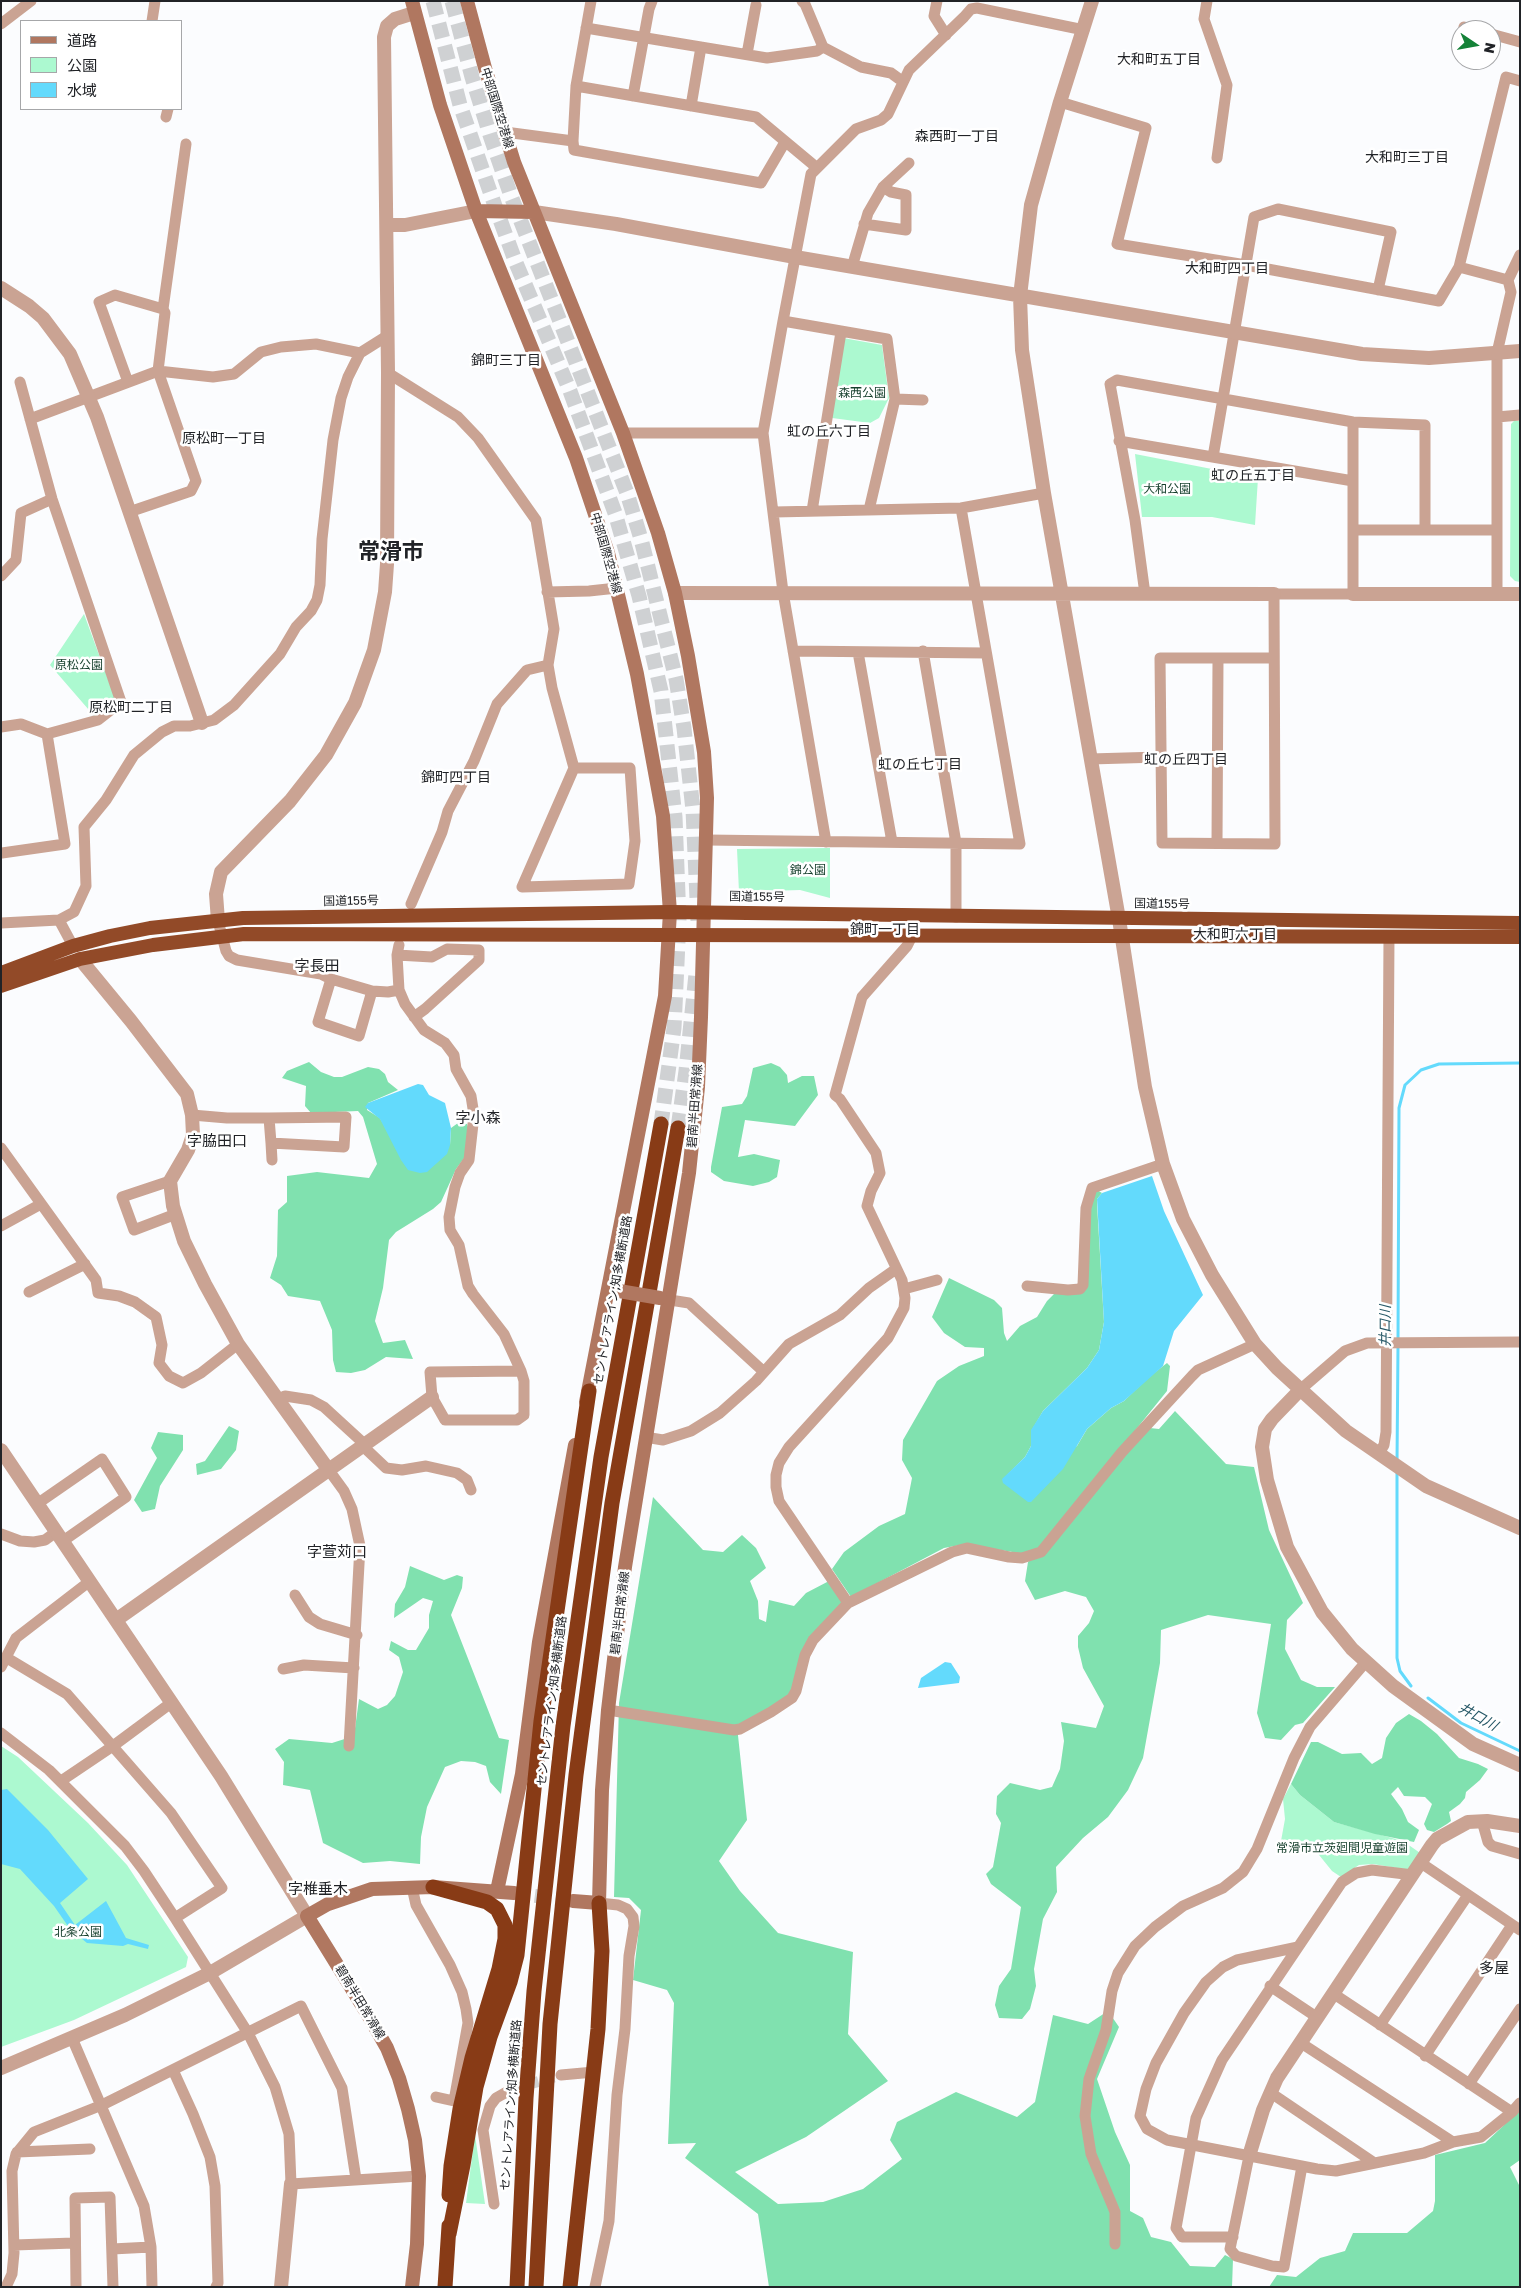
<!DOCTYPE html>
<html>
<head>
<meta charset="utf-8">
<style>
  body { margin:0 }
  #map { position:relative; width:1521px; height:2288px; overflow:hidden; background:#fbfcfe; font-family:"Golos Text","Noto Sans JP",sans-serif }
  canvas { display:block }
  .frame { position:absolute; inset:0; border:2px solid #212327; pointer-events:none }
  .legend { position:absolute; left:20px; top:20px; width:162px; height:90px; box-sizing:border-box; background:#fff; border:1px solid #a6a7a9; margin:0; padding:6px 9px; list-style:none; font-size:15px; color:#212327 }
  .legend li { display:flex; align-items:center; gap:10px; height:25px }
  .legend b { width:25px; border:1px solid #a6a7a9 }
  .north { position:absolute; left:1451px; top:20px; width:50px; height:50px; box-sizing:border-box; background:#fff; border:1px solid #a6a7a9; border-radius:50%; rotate:102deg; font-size:14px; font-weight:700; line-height:20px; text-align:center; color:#212327 }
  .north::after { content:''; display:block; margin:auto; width:18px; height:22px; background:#158238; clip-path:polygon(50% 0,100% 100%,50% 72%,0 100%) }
</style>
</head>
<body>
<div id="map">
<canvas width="1521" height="2288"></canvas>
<div class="frame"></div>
<ul class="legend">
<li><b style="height:6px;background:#b07760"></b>道路</li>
<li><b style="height:14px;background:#acf9d0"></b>公園</li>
<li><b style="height:14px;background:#63dafc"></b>水域</li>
</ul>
<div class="north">N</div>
</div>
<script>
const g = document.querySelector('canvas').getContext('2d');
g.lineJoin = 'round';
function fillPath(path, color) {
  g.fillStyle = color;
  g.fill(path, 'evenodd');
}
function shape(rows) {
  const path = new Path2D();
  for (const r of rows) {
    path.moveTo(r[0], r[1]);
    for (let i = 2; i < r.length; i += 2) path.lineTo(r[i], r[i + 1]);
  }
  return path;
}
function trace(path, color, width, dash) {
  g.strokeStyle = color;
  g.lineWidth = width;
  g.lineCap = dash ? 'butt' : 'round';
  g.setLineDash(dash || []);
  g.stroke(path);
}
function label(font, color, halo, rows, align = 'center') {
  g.font = font + ' "Golos Text","Noto Sans JP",sans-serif';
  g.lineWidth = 5;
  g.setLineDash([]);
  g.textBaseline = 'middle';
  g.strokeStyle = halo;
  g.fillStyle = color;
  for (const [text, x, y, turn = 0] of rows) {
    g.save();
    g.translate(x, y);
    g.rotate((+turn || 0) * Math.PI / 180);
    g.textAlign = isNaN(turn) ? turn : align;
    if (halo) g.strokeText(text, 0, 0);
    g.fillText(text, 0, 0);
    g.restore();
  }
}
const green = shape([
  [843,338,882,345,889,398,879,418,870,423,832,418],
  [1514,421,1520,421,1520,582,1515,581,1510,576,1511,424],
  [1135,454,1258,478,1255,525,1212,517,1142,517],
  [84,614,116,701,95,717,50,665],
  [830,848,830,898,800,890,739,892,737,849],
  [1,1746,18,1757,88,1823,127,1865,188,1957,186,1967,74,2020,1,2047],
  [1291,1784,1300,1795,1334,1822,1403,1841,1423,1855,1409,1870,1373,1864,1359,1865,1341,1877,1332,1871,1315,1850,1307,1846,1290,1854,1281,1841,1285,1819,1283,1799],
  [475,2135,485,2204,466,2203]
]);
const forest = shape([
  [309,1062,321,1072,334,1077,342,1077,368,1067,379,1069,385,1074,388,1082,398,1090,368,1103,367,1110,380,1118,385,1127,450,1145,451,1128,458,1123,467,1124,470,1133,465,1157,456,1169,441,1202,433,1209,396,1232,389,1240,383,1288,375,1321,383,1343,405,1340,413,1359,386,1357,365,1370,351,1373,336,1372,333,1360,332,1330,320,1301,288,1296,281,1285,270,1278,277,1256,278,1210,287,1202,287,1176,317,1172,369,1178,377,1164,363,1117,358,1111,311,1113,305,1106,306,1086,282,1078,287,1071],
  [771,1063,780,1067,787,1075,788,1083,802,1076,814,1076,818,1095,795,1126,745,1120,738,1157,754,1154,780,1160,777,1177,769,1182,753,1186,724,1181,711,1172,711,1167,722,1107,742,1104,747,1096,753,1068],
  [1097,1190,1102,1193,1097,1199,1097,1204,1104,1322,1099,1350,1087,1368,1043,1411,1032,1430,1031,1446,1025,1457,1003,1479,1003,1483,1077,1446,1087,1429,1111,1408,1124,1401,1149,1377,1167,1363,1170,1366,1167,1391,1041,1547,1024,1554,966,1544,944,1548,851,1597,832,1569,844,1552,879,1526,905,1514,912,1478,902,1460,903,1440,937,1381,959,1366,984,1356,984,1348,965,1347,944,1333,932,1317,949,1278,994,1300,1002,1308,1004,1333,1007,1341,1020,1326,1037,1317,1047,1301,1054,1294,1085,1291,1090,1206],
  [1175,1411,1226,1464,1254,1467,1269,1530,1303,1603,1287,1620,1285,1649,1301,1680,1317,1687,1335,1687,1303,1723,1295,1725,1281,1740,1265,1738,1257,1713,1271,1624,1208,1615,1161,1630,1160,1663,1143,1758,1128,1790,1108,1817,1083,1838,1056,1867,1057,1892,1043,1919,1034,1969,1036,1986,1030,2009,1022,2019,999,2018,995,2005,999,1986,1011,1969,1021,1907,991,1884,986,1874,993,1867,1001,1823,996,1814,997,1796,1010,1783,1040,1790,1052,1787,1060,1769,1064,1741,1061,1722,1096,1728,1104,1706,1083,1668,1078,1647,1078,1636,1089,1623,1094,1611,1086,1597,1065,1591,1035,1600,1025,1581,1028,1562,1150,1428,1159,1429],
  [229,1426,239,1431,236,1450,221,1469,197,1475,196,1464,205,1461],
  [158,1432,183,1435,183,1450,160,1486,155,1509,142,1512,134,1500,157,1458,151,1448],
  [653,1497,703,1550,723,1552,742,1535,756,1548,766,1568,750,1581,758,1601,759,1619,766,1622,769,1600,794,1606,806,1593,829,1581,842,1603,813,1633,788,1699,737,1726,747,1820,719,1861,740,1891,778,1933,853,1952,848,2034,888,2081,806,2137,735,2172,778,2204,823,2202,863,2189,902,2159,890,2140,897,2122,956,2092,1017,2117,1035,2102,1053,2015,1088,2024,1108,2011,1119,2027,1097,2079,1115,2132,1130,2165,1130,2211,1143,2218,1151,2237,1171,2242,1190,2266,1215,2267,1225,2255,1233,2259,1232,2287,769,2287,758,2214,685,2158,696,2143,668,2144,674,2003,667,1990,633,1980,641,1910,629,1898,614,1897,619,1703],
  [410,1566,444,1580,457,1575,463,1577,462,1588,451,1615,499,1738,509,1740,501,1794,490,1782,486,1766,475,1762,461,1761,445,1767,427,1807,421,1837,420,1864,390,1861,363,1863,323,1843,310,1790,283,1785,284,1762,275,1749,289,1739,332,1743,354,1736,359,1699,378,1709,387,1705,395,1696,403,1672,399,1657,389,1650,391,1641,408,1650,416,1650,429,1628,429,1615,433,1601,423,1598,394,1618,395,1604,405,1587],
  [1409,1714,1421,1721,1437,1734,1459,1758,1478,1764,1488,1769,1480,1780,1466,1792,1465,1798,1460,1804,1449,1812,1451,1821,1447,1824,1434,1832,1427,1830,1424,1824,1432,1804,1425,1797,1404,1796,1398,1787,1391,1794,1402,1809,1408,1822,1419,1830,1414,1842,1375,1834,1334,1822,1300,1795,1291,1784,1311,1742,1318,1742,1342,1754,1361,1753,1372,1764,1382,1758,1386,1738,1396,1723],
  [1520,2110,1520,2160,1510,2167,1520,2187,1520,2287,1269,2287,1277,2275,1296,2277,1320,2258,1345,2251,1353,2233,1407,2233,1433,2211,1435,2201,1435,2155,1485,2143]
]);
const water = shape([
  [418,1084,423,1085,429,1095,445,1103,451,1128,450,1145,447,1154,427,1172,420,1173,408,1170,401,1160,380,1119,365,1107,368,1103],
  [1152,1176,1164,1211,1203,1295,1174,1331,1163,1366,1124,1401,1111,1408,1087,1429,1063,1469,1031,1502,1028,1502,1003,1483,1002,1479,1025,1457,1031,1446,1031,1430,1043,1411,1087,1368,1099,1350,1104,1322,1097,1199,1102,1193],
  [945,1662,951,1663,960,1677,959,1683,918,1688,921,1678],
  [7,1789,48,1830,88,1879,60,1903,75,1925,106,1901,126,1938,149,1945,148,1949,128,1944,123,1946,87,1943,70,1929,54,1906,20,1869,1,1864,1,1790]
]);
const stream = shape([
  [1398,1340,1399,1108,1405,1085,1421,1070,1439,1064,1520,1063],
  [1397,1462,1398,1346],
  [1397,1471,1397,1658,1400,1671,1411,1686],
  [1428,1698,1461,1723,1520,1751]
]);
const minorTunnel = shape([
  [512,2089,554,2077]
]);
const secondaryTunnel = shape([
  [514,1893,573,1901]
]);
const motorwayTunnel = shape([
  [433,1,460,105,495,206,516,263,570,391,615,513,639,596,661,691,675,817,679,920,674,1028,661,1124],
  [452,1,472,77,490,135,511,196,627,493,641,539,676,679,684,728,693,810,698,921],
  [678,1128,686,1071,696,974]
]);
const minor = shape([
  [802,1,805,4,823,47],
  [937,1,934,16,946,35],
  [1207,1,1204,19,1227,85,1217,158],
  [152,21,155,1],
  [1,24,31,1],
  [1464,27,1477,30],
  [586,28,767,58,817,51,823,47,861,67,891,73,902,81],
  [1491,34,1520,42],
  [747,54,756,5],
  [576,86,756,117,816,167],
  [633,96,649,9,652,1],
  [1060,102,1146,128,1117,244,1246,265,1439,301,1459,267],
  [691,106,701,47],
  [166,117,168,109],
  [505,132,573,141,576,86,591,1],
  [573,141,574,150,761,183,785,142],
  [864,224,906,230,906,195,891,192,883,187],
  [852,267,868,213,883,187,909,163],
  [1508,280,1459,267,1506,77,1520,81],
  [163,309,186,144],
  [783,321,811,174,856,129,881,120,888,114,909,70,964,17,971,9,977,8,1084,30],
  [388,373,458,417,478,438,536,520,554,629,548,665,552,688,574,768,522,887,629,884,635,841,630,768,574,768],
  [128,382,99,302,115,295,163,309,165,313,158,371,196,481,191,491,129,512],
  [895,399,923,400],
  [1497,417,1520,415],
  [30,419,158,371,213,377,234,374,261,352,281,347,316,344,360,353],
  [623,433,763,433],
  [1119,441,1353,481],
  [1213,457,1254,217,1278,209,1391,232,1378,290],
  [812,511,841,332],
  [774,512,961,508,1044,493],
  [1353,530,1497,530],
  [1,576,16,560,21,513,52,499],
  [547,592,589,591,617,588],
  [1145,594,1135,520,1110,384,1117,380,1353,422,1425,425,1425,530],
  [1497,594,1497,353,1511,292,1508,280,1520,255],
  [793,651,986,653],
  [923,651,956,843,956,917],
  [858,652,892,842],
  [1274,658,1160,658,1162,843,1275,844,1274,594,1353,594,1353,422],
  [1,727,21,724,47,734,98,720,121,702,52,499,20,382],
  [1090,759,1160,757],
  [707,840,1020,844,961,508],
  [826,842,783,592,763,433,783,321,887,339,895,399,869,510],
  [1217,843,1218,659],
  [2,853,65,844,47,734],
  [411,904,442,832,448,811,474,761,497,704,527,670,548,665],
  [59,920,73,946],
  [218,921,226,951,229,956,237,960,321,974,331,979,372,991,388,992,399,990],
  [1,923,59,920,74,912,86,886,84,827,106,800,134,755,162,732,174,726,190,726,214,720,234,705,280,654,296,627,311,611,317,600,320,585,322,539,333,440,341,398,348,377,360,353,387,336],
  [399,945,397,955,399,990,405,1004,424,1030,445,1043,454,1055,456,1069,471,1096,474,1115,469,1160,460,1173,455,1187,449,1217,450,1230,459,1245,468,1286,473,1294,504,1334,521,1371,524,1381,524,1415,517,1420,445,1420,432,1397,430,1372,521,1371],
  [397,955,432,957,447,949,479,950,479,960,425,1009,414,1017],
  [331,979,318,1022,359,1036,372,991],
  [192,1115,227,1118,269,1118,346,1117,344,1147,271,1143,269,1118],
  [271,1143,272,1160],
  [1,1148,96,1280,98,1293,119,1296,135,1302,156,1317,162,1345,159,1363,169,1376,183,1383,201,1373,238,1344],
  [170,1181,122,1197,134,1230,176,1214],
  [1,1226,41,1204],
  [1027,1286,1068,1290,1080,1289,1083,1285,1086,1208,1092,1188,1163,1164],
  [904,1289,937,1280],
  [29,1292,85,1264],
  [670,1300,689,1303,764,1372],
  [1301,1389,1345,1351,1367,1343,1520,1342],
  [279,1399,285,1396,311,1400,324,1407,360,1440,367,1450,386,1468,402,1470,426,1466,457,1473,467,1480,471,1490],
  [645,1437,663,1440,691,1431,720,1413,756,1381,789,1344,840,1315,869,1288,896,1269],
  [1379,1453,1384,1445,1386,1432,1389,936],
  [328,1469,344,1491,352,1509,360,1546,349,1746],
  [37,1504,102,1459,126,1497,63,1541],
  [1,1534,20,1541,34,1542,45,1540,56,1532],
  [295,1595,309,1617,320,1624,357,1635],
  [848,1603,779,1501,776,1487,776,1475,779,1463,789,1447,888,1338,904,1308,905,1298,902,1280,867,1206,871,1191,880,1173,876,1153,840,1099,835,1095,862,997,907,946,912,936],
  [7,1658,67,1694,171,1813,222,1888,175,1918],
  [1,1667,16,1638,90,1581],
  [283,1669,304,1665,354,1668],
  [608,1710,734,1730,740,1729,771,1712,792,1698,796,1691,805,1655,813,1640,848,1603,952,1552,967,1548,1009,1557,1022,1558,1041,1552,1122,1452,1192,1376,1198,1370,1255,1344],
  [1,1733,49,1770,125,1846,144,1871,175,1918,248,2033,275,2087,289,2134,291,2184,419,2176],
  [61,1781,113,1746,171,1703],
  [1482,1821,1488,1842,1492,1846,1520,1854],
  [1421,1863,1520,1930],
  [412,1887,416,1905,450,1965,462,1992,466,2009,468,2023,454,2101,436,2097],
  [1298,1947,1237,1960,1223,1967,1206,1982,1184,2013,1156,2063,1146,2089,1140,2116,1147,2129,1167,2140,1317,2169,1336,2171,1424,2153,1453,2142,1481,2137,1512,2112,1520,2103],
  [1270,1986,1318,2018],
  [1334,1994,1512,2112],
  [1380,2025,1468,1895],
  [72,2038,144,2206,151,2247,152,2287],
  [1301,2043,1453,2142],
  [1425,2056,1512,1925],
  [173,2070,193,2114,210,2157,215,2186,218,2283,216,2287],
  [561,2075,594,2072],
  [1469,2084,1520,2009],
  [1271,2093,1373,2162],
  [17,2152,90,2149],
  [1249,2156,1230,2249,1236,2256,1272,2266,1284,2267,1302,2166],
  [494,2204,483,2130,490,2106,496,2098,512,2089],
  [1233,2237,1182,2237,1176,2228,1196,2118,1222,2060,1342,1882,1356,1873,1372,1870,1413,1875],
  [1115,2244,1115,2212,1091,2154,1085,2116,1089,2079,1106,2030,1112,1991,1118,1973,1135,1946,1155,1927,1183,1906,1223,1888,1243,1872,1257,1849,1294,1758,1310,1727,1365,1663],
  [14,2245,74,2243],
  [112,2249,151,2247],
  [6,2287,12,2274,14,2253,12,2171,16,2154,34,2132,102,2105,301,2006,342,2088,356,2179],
  [76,2287,75,2198,110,2197,113,2287],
  [595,2287,609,2221,617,2095,625,2029,629,1956,634,1926,633,1917,627,1909,618,1905,599,1903]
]);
const tertiary = shape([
  [1092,1,1060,102,1031,205,1020,296,1022,350,1044,493,1119,919,1145,1087,1163,1164,1183,1219,1212,1275,1255,1344,1277,1368,1346,1431,1426,1486,1520,1528],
  [534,212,616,224,795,257,1362,354,1429,358,1520,351],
  [387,225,405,225,476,211],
  [1,288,29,306,43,318,70,354,97,417,202,723],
  [675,593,1274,594],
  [1353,594,1520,594],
  [218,921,216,894,221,872,290,801,326,755,355,703,374,650,385,592,387,564,388,373,384,37,387,26,395,19,414,13],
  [80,959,131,1021,187,1094,192,1115,193,1135,188,1150,170,1181,173,1206,184,1241,205,1284,238,1344,328,1469],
  [1301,1389,1272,1419,1265,1429,1262,1447,1267,1480,1287,1547,1322,1612,1352,1649,1393,1686,1473,1744,1520,1765],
  [1,1450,221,1776,307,1916,210,1973,125,2015,1,2068],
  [116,1620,432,1397],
  [1249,2156,1263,2110,1277,2078,1432,1845,1437,1839,1468,1822,1487,1821,1520,1826],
  [281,2287,291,2184]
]);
const secondary = shape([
  [412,1,440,105,476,211,576,458,608,553,637,674,663,816,670,912,665,996,586,1402],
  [467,1,485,68,514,162,623,433,658,533,675,593,688,656,704,752,707,798,701,1017,698,1087,689,1173,625,1567,608,1710,602,1790,599,1903,573,1901],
  [476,211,534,212],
  [497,1891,522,1774,539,1642,575,1445],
  [412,2287,417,2244,419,2176,415,2140,408,2109,399,2078,387,2048,370,2018,307,1916,328,1904,372,1889,433,1887,514,1893]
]);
const trunk = shape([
  [1,973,73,946,110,936,150,928,243,918,670,912,1520,923],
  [1,986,80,959,153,945,244,934,1520,937]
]);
const motorway = shape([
  [433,1887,487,1902,497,1909,505,1925,505,1939,499,1969,472,2058,460,2109,451,2166,449,2195],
  [449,2234,463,2165,476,2087,490,2037,510,1982,517,1955,541,1721,589,1391],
  [445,2287,449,2226],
  [517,2287,526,2098,534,1991,563,1726,601,1457,661,1124],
  [536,2287,550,2024,576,1775,612,1503,678,1128],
  [570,2287,598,2029,602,1951,599,1903]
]);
const secondaryBridge = shape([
  [619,1291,660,1298]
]);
const streetNames = [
  ["中部国際空港線",497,108,73],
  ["中部国際空港線",606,553,74],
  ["国道155号",757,897,1],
  ["国道155号",351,901,-1],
  ["国道155号",1162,904,1],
  ["碧南半田常滑線",695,1106,-86],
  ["セントレアライン;知多横断道路",613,1300,-80],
  ["碧南半田常滑線",620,1613,-83],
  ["セントレアライン;知多横断道路",552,1701,-83],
  ["碧南半田常滑線",360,2002,59],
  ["セントレアライン;知多横断道路",511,2105,-86]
];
const parkNames = [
  ["森西公園",862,393],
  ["大和公園",1167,489],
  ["原松公園",79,665],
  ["錦公園",808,870],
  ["常滑市立茨廻間児童遊園",1342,1848],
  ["北条公園",78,1932]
];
const neighbourhoodNames = [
  ["大和町五丁目",1159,60],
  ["森西町一丁目",957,137],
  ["大和町三丁目",1407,158],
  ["大和町四丁目",1227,269],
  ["錦町三丁目",506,361],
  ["虹の丘六丁目",829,432],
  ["原松町一丁目",224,439],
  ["虹の丘五丁目",1253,476],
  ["原松町二丁目",131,708],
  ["虹の丘四丁目",1186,760],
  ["虹の丘七丁目",920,765],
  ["錦町四丁目",456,778],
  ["錦町一丁目",885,930],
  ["大和町六丁目",1235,935]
];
const waterNames = [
  ["井口川",1386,1326,-90],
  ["井口川",1478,1717,29]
];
const quarterNames = [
  ["字長田",317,966],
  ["字小森",478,1118],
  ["字脇田口",217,1141],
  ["字萱苅口",337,1552],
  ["字椎垂木",318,1889],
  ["多屋",1494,1968]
];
const townNames = [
  ["常滑市",391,552]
];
fillPath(green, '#acf9d0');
fillPath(forest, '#80e1af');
fillPath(water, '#63dafc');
trace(stream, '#63dafc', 3);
trace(minorTunnel, '#cfd1d3', 11, [11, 5.5]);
trace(secondaryTunnel, '#cfd1d3', 14, [14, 7]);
trace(motorwayTunnel, '#cfd1d3', 15, [15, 8]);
trace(minor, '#caa393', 11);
trace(tertiary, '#caa393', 14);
trace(secondary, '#b07760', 14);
trace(trunk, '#924a28', 14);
trace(motorway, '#883b16', 15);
trace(secondaryBridge, '#b07760', 14);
label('12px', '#212327', '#fff', streetNames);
label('12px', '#153f2c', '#fff', parkNames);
label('14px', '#212327', '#fff', neighbourhoodNames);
label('italic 14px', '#265867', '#fff', waterNames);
label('15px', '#212327', '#fff', quarterNames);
label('bold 22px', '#212327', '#fff', townNames);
</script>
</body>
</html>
